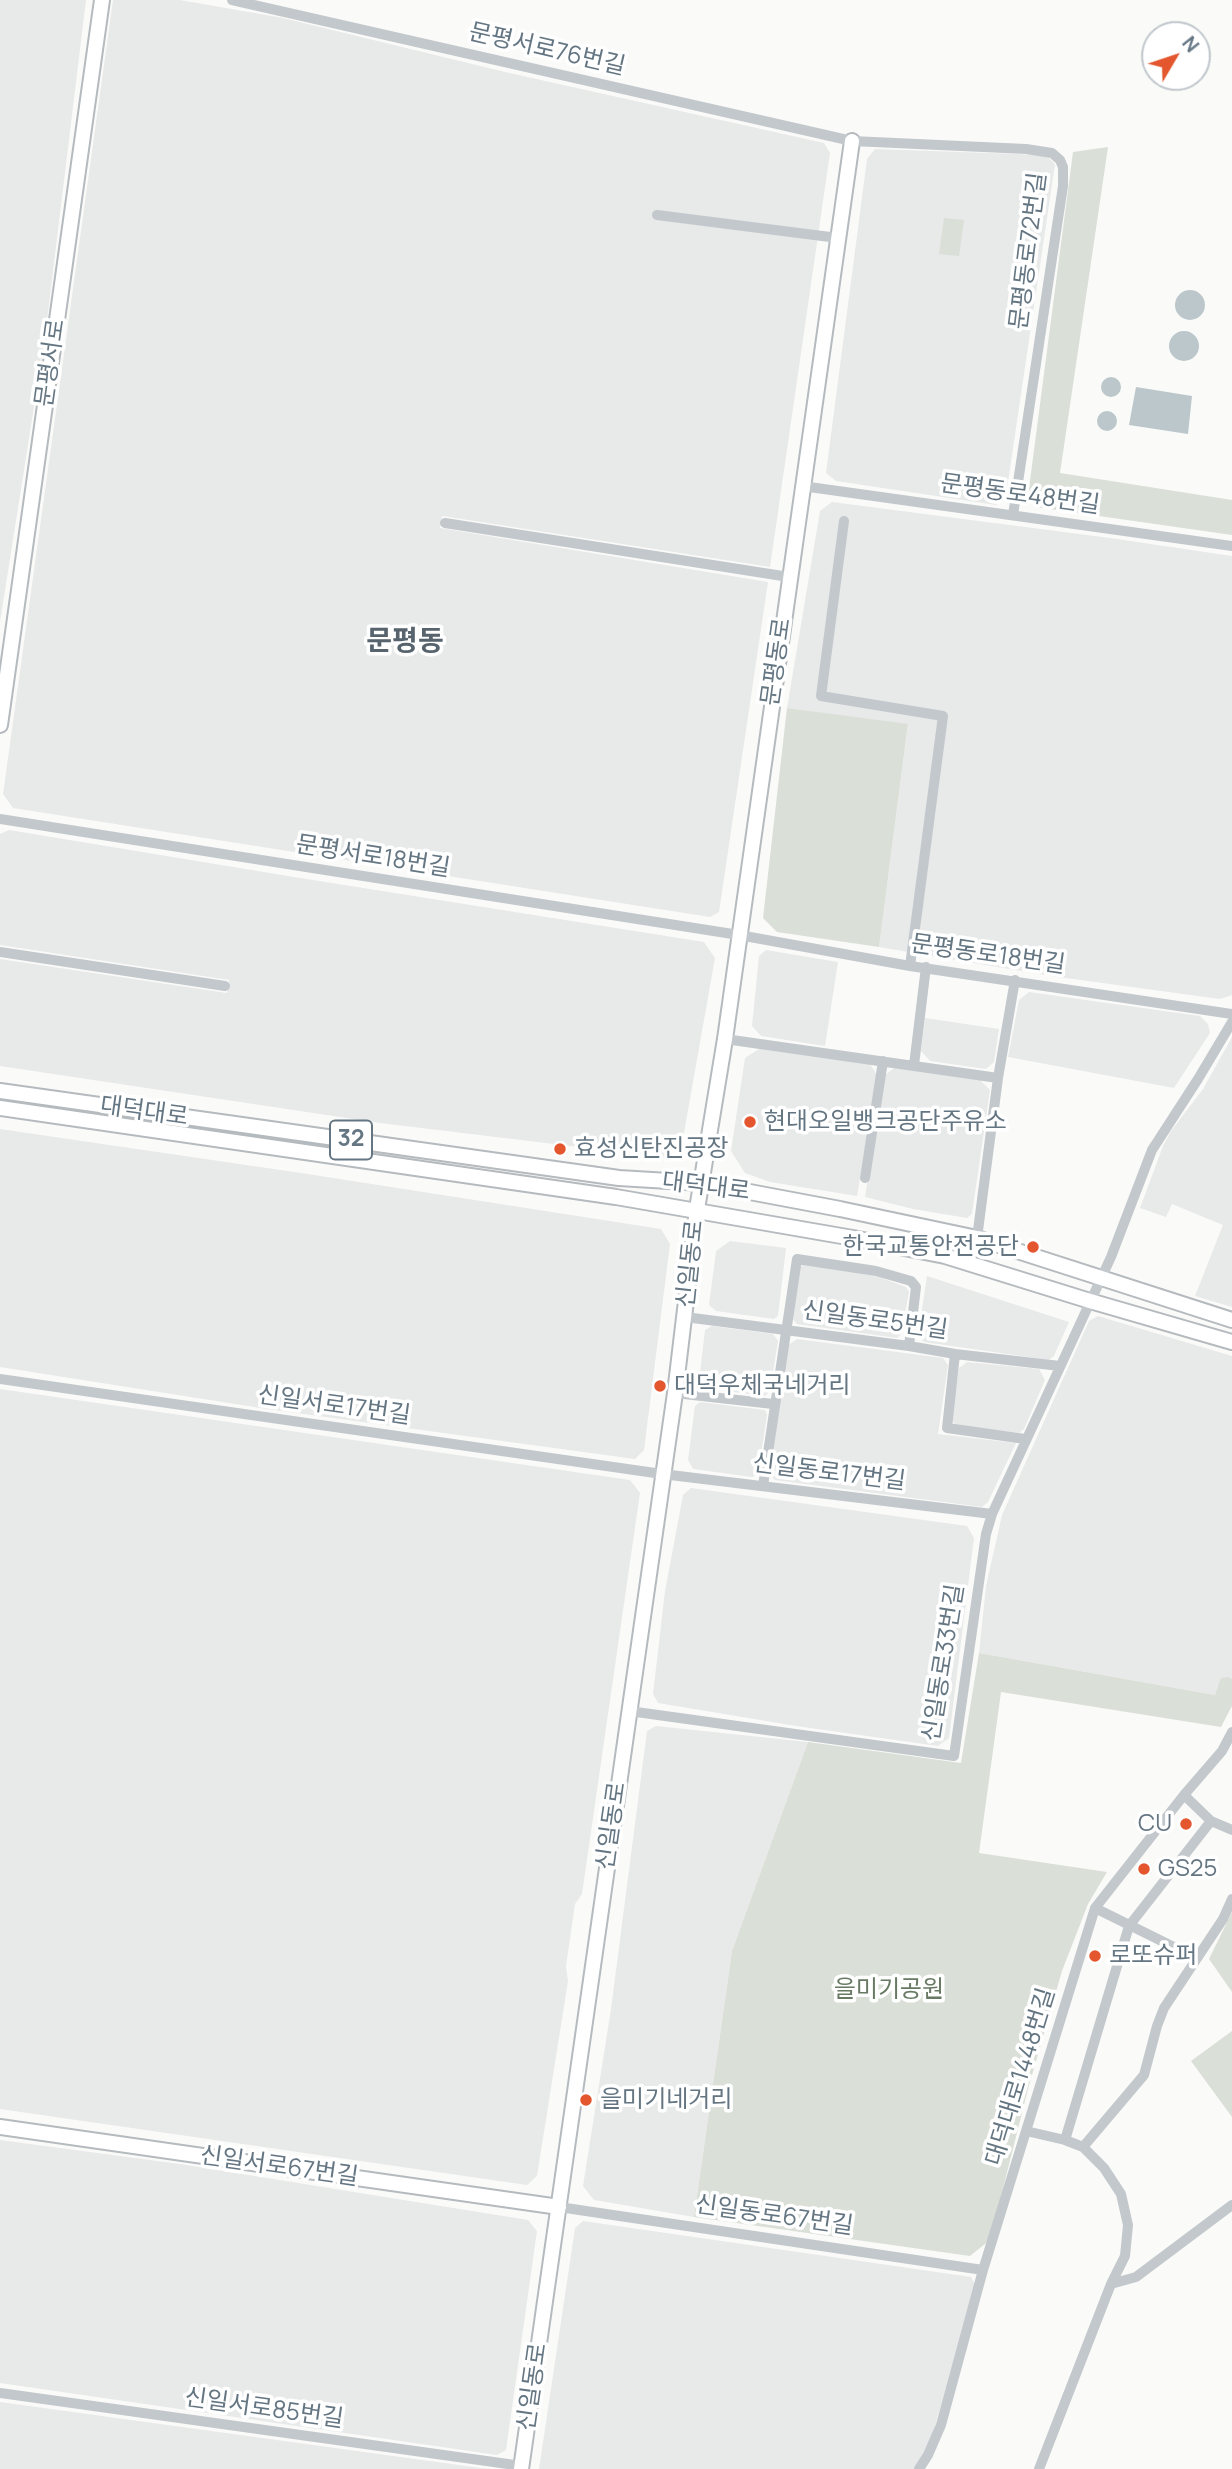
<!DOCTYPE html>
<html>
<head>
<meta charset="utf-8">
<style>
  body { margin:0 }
  #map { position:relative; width:1232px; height:2469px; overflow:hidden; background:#fafaf8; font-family:Manrope,sans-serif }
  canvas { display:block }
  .north { position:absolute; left:1141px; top:21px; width:70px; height:70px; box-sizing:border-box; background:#fff; border:2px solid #c1c8cd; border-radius:50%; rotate:51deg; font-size:19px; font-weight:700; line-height:28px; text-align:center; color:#657683 }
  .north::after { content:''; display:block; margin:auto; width:24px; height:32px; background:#e4572e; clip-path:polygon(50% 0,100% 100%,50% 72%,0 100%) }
</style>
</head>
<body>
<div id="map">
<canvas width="1232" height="2469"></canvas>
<div class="north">N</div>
</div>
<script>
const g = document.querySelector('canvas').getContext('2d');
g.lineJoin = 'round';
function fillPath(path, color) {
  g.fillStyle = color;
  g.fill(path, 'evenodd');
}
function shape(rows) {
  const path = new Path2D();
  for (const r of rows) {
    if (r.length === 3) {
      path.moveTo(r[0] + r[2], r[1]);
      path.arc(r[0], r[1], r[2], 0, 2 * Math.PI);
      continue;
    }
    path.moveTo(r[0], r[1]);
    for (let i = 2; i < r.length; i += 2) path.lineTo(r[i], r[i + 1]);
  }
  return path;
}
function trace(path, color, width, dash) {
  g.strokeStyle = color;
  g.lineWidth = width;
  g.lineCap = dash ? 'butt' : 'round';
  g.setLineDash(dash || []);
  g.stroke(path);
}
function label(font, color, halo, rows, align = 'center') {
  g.font = font + ' Manrope,"Noto Sans KR",sans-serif';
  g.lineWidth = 7;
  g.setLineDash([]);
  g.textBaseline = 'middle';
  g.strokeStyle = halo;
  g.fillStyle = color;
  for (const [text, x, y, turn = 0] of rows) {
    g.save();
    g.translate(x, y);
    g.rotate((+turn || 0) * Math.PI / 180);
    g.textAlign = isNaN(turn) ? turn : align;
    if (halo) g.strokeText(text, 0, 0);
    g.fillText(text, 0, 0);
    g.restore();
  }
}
const built = shape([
  [0,0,86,0,45,337,0,622],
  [113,0,180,0,283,18,505,72,824,143,830,153,770,567,442,516,440,528,768,582,719,912,710,917,13,808,3,794],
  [875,149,1018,154,1047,156,1055,164,1006,496,996,505,836,481,826,473,867,159],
  [832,502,1110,538,1232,556,1232,995,1220,999,1051,976,879,947,908,725,787,708,820,511],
  [9,830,294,877,704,942,715,958,682,1144,670,1158,380,1123,0,1066,0,959,227,993,229,980,0,945,0,834],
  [766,950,838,962,825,1046,761,1036,752,1026,759,956],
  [1029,992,1200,1016,1208,1024,1210,1033,1174,1088,1008,1057,1019,1000],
  [925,1018,999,1029,994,1062,986,1069,930,1061,921,1051],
  [1232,1037,1232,1307,1195,1296,1223,1225,1172,1204,1166,1217,1140,1208,1163,1146,1171,1131,1203,1089],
  [759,1049,870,1064,877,1075,857,1196,770,1182,745,1173,731,1151,745,1058],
  [894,1068,980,1080,990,1090,972,1214,967,1218,913,1209,865,1197,885,1075],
  [0,1129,301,1173,661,1229,670,1244,644,1450,635,1459,267,1409,0,1367],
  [730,1241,786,1248,778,1316,774,1319,716,1311,709,1305,716,1251],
  [804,1263,879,1277,906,1287,909,1292,901,1334,897,1338,797,1324,792,1318,800,1268],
  [927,1276,1069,1322,1054,1356,1049,1360,924,1342,918,1335],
  [1098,1316,1232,1356,1232,1679,1229,1677,1215,1695,979,1653,986,1586,1002,1515,1089,1321],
  [712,1326,773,1334,778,1341,770,1391,765,1396,704,1388,699,1381,705,1330],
  [797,1339,943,1358,948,1365,938,1434,1016,1443,988,1502,982,1507,775,1480,770,1475,787,1346],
  [967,1362,1039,1369,1045,1380,1024,1429,1019,1433,956,1425,951,1420,959,1368],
  [0,1389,630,1480,640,1493,582,1894,575,1904,566,1966,568,1981,537,2176,527,2185,0,2109],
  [700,1402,765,1410,767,1415,758,1474,752,1477,693,1469,688,1460,695,1406],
  [691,1488,967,1526,974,1538,949,1738,938,1746,796,1726,658,1703,653,1694,665,1591,683,1495],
  [656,1726,808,1742,732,1951,694,2217,594,2200,583,2186,611,2009,647,1731],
  [0,2140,180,2164,528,2220,537,2231,506,2450,497,2455,0,2383],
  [583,2221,971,2277,976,2286,930,2443,915,2469,539,2469,575,2228],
  [0,2402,488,2469,0,2469]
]);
const green = shape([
  [1108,147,1060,473,1232,500,1232,535,1036,507,1028,496,1073,152],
  [944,218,964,220,959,256,939,254],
  [787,708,908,724,879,947,777,932,763,918],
  [979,1653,1215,1695,1221,1678,1229,1677,1232,1679,1232,1706,1221,1727,1001,1692,979,1853,1107,1872,1088,1904,1062,1971,1028,2089,990,2240,970,2256,694,2217,732,1951,808,1742,961,1763],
  [1232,1912,1232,1992,1209,1959],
  [1232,2031,1232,2117,1191,2061]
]);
const water = shape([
  [1190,305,15],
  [1184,346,15],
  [1111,387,10],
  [1136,387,1192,396,1188,434,1129,425],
  [1107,421,10]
]);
const minor = shape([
  [232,0,852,141,1026,149,1052,153,1060,160,1063,167,1063,186,1013,515],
  [657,215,838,238],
  [802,486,1232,546],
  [844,521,821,696,943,716,910,966],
  [445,523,789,577],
  [0,819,739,935,910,966,1232,1014],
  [0,952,225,986],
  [725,1039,998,1078],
  [914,1065,926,967],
  [865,1178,883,1061],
  [977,1238,998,1078,1015,980],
  [685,1317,909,1346,955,1354,1060,1366],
  [955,1354,947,1428,1025,1439],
  [0,1379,662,1474,992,1514],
  [675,1393,773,1404],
  [763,1486,797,1259,876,1271,911,1281,916,1287,909,1346],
  [629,1711,954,1756,986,1534,992,1514,1111,1257,1152,1150,1198,1079,1232,1022],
  [1184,1795,1211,1821,1232,1830],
  [1095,1908,1196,1958],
  [1026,2131,1065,2140,1083,2147,1144,2075,1157,2026,1164,2008,1223,1919,1232,1899],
  [1065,2140,1129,1926,1211,1821],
  [559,2207,983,2270],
  [1111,2284,1136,2277,1232,2205],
  [0,2393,522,2466],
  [919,2469,928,2455,941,2425,983,2270,1095,1908,1184,1795,1222,1751,1232,1732],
  [1039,2469,1111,2284,1125,2256,1128,2225,1121,2194,1104,2168,1083,2147]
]);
const major = shape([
  [0,725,102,0],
  [0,1091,619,1178,702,1183,840,1209,977,1238,1232,1320],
  [0,1108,616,1197,853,1238,945,1256,1090,1301,1232,1342],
  [0,2127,559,2207],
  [521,2469,675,1393,697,1209,725,1039,852,141]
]);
const markers = [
  [750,1122,7,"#e4572e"],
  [560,1149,7,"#e4572e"],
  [1033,1247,7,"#e4572e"],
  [660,1386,7,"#e4572e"],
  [1186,1824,7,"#e4572e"],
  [1144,1869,7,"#e4572e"],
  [1095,1956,7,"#e4572e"],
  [586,2100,7,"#e4572e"]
];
const shields = [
  [351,1140,42]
];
const shieldNames = [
  ["32",351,1140]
];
const streetNames = [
  ["문평서로76번길",547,50,13],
  ["문평동로72번길",1029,251,-83],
  ["문평서로",51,363,-82],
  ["문평동로48번길",1020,495,8],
  ["문평동로",777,662,-82],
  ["문평서로18번길",373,857,9],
  ["문평동로18번길",988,955,8],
  ["대덕대로",144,1112,8],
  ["대덕대로",706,1187,7],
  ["신일동로",691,1264,-84],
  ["신일동로5번길",875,1321,8],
  ["신일서로17번길",334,1406,8],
  ["신일동로17번길",829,1473,7],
  ["신일동로33번길",944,1663,-81],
  ["신일동로",612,1826,-82],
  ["대덕대로1448번길",1021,2077,-73],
  ["신일서로67번길",279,2167,8],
  ["신일동로67번길",774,2216,8],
  ["신일동로",533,2387,-82],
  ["신일서로85번길",264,2409,8]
];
const poiNames = [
  ["현대오일뱅크공단주유소",764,1122],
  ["효성신탄진공장",574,1149],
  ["한국교통안전공단",1019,1247,"right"],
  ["대덕우체국네거리",674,1386],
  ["CU",1172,1824,"right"],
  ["GS25",1158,1869],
  ["로또슈퍼",1109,1956],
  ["을미기네거리",600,2100]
];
const parkNames = [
  ["을미기공원",889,1990]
];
const quarterNames = [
  ["문평동",405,642]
];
fillPath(built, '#e8e9e9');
fillPath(green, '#dadfd7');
fillPath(water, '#bbc7cb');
trace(major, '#b5babe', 18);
trace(minor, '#c3c8cc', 10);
trace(major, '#fff', 14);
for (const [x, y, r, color] of markers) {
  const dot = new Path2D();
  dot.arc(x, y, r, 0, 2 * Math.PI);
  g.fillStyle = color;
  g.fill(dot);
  trace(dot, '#fff', 2.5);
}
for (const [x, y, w] of shields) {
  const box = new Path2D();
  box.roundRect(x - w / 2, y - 19.5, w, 39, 5);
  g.fillStyle = '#fff';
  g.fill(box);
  trace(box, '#657683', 2);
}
label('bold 23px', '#657683', null, shieldNames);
label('24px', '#657683', '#fff', streetNames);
label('24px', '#657683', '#fff', poiNames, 'left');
label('24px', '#687a64', '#fff', parkNames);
label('bold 28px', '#57646e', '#fff', quarterNames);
</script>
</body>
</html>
